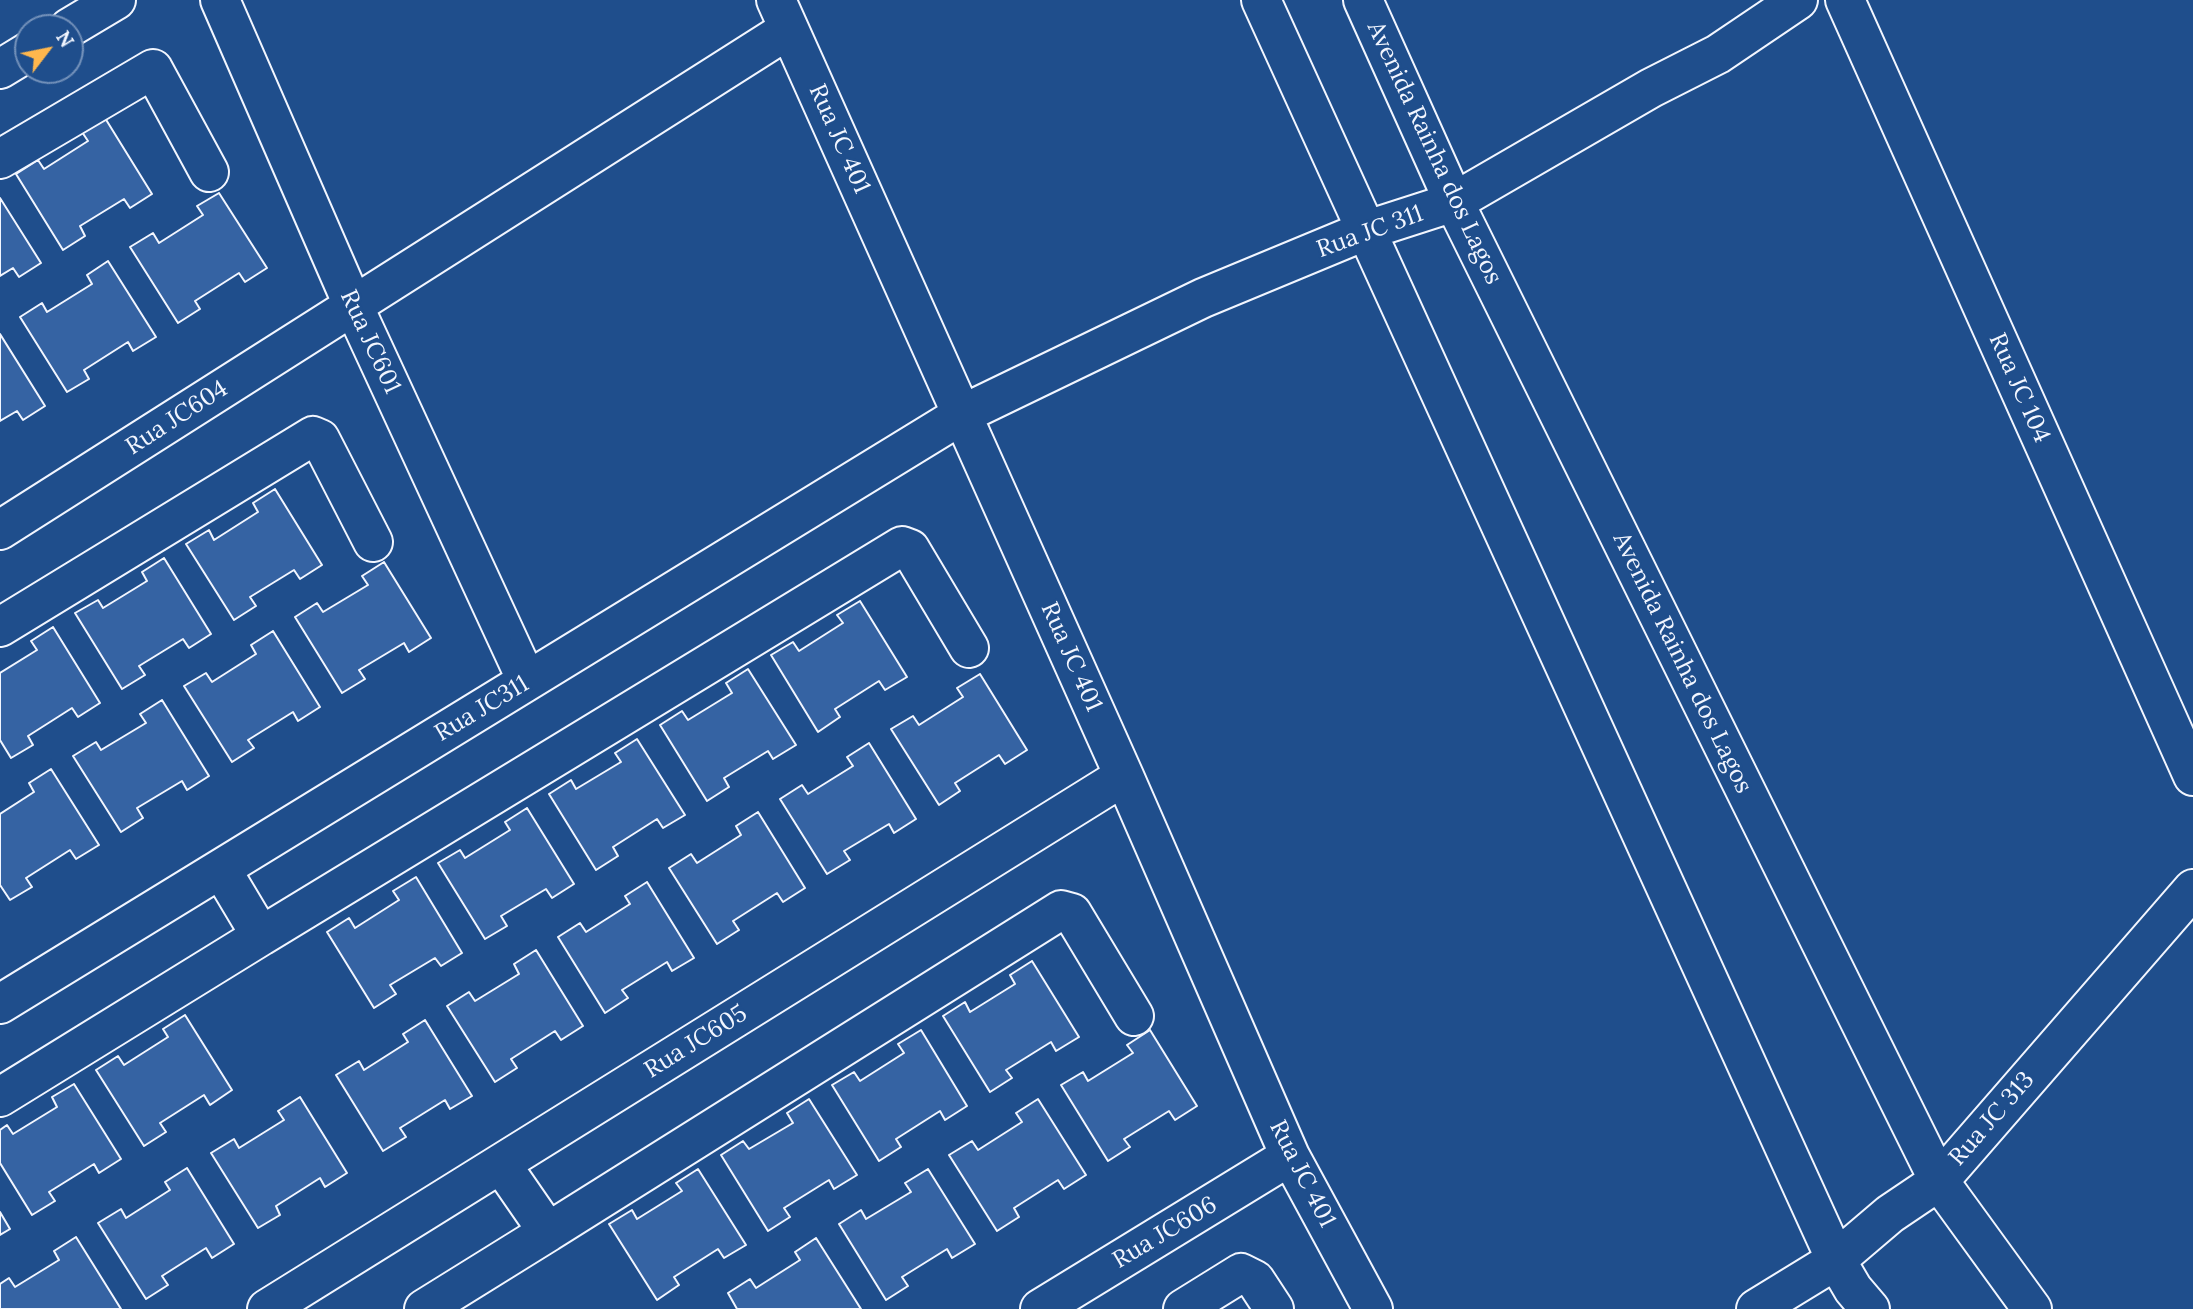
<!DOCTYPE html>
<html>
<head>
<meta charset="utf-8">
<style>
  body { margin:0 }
  #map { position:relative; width:2193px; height:1309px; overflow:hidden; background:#1f4e8c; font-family:Lora,serif }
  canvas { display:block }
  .north { position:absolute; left:14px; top:14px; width:70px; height:70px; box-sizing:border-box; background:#1f4e8c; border:2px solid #7391ba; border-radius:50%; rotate:58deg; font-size:19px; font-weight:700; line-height:28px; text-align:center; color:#f2f6ff }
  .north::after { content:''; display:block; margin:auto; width:24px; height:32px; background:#ffb74d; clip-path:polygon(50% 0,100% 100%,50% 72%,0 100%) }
</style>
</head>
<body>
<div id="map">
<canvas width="2193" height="1309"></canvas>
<div class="north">N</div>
</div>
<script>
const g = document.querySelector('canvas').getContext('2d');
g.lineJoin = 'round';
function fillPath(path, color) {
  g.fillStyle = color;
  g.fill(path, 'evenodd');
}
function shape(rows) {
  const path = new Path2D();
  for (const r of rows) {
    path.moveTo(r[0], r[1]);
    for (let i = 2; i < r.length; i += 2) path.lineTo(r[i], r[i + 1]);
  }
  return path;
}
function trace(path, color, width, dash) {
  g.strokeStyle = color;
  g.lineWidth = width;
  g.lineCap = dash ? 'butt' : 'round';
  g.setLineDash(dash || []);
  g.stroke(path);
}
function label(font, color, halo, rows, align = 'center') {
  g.font = font + ' Lora,serif';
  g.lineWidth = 5;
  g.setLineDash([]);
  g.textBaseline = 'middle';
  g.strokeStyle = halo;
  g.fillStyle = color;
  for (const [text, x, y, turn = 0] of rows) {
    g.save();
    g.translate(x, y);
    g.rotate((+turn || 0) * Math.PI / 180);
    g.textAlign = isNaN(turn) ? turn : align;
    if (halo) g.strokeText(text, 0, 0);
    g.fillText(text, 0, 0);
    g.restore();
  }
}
const building = shape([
  [105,118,152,194,130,208,124,199,80,226,85,236,63,250,16,174,38,160,44,169,88,141,82,132,105,118],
  [219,193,267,268,245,282,239,273,195,301,200,309,178,323,130,247,153,233,159,243,203,215,197,206,219,193],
  [0,198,41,263,19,277,13,268,0,276,0,198],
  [108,261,156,337,133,351,128,342,84,370,89,379,67,392,20,317,42,303,47,312,92,284,87,275,108,261],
  [0,334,45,406,23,420,17,411,0,421,0,334],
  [275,489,322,565,300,579,294,570,250,597,256,606,234,620,186,544,209,530,214,540,258,512,253,503,275,489],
  [164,558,211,634,189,648,183,639,139,666,145,675,122,689,75,613,98,600,103,608,147,581,142,572,164,558],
  [384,562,431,638,409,652,404,643,359,670,365,679,342,693,295,617,317,603,323,612,368,585,362,576,384,562],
  [860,601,907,677,885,690,879,681,835,709,840,717,818,732,771,655,793,642,799,651,843,623,837,615,860,601],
  [53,627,100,703,78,717,72,708,28,736,33,745,11,758,0,740,0,673,37,650,31,641,53,627],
  [273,631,320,707,298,721,293,712,248,740,254,748,232,762,184,686,206,673,212,682,256,654,251,645,273,631],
  [748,669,796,745,773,759,768,751,724,778,729,787,707,801,660,725,682,711,688,720,732,693,726,683,748,669],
  [980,674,1027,750,1005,764,999,755,955,783,960,791,939,805,891,729,913,716,919,725,963,697,957,688,980,674],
  [162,700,209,776,187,790,182,781,137,808,143,818,121,832,73,756,96,742,101,750,146,723,140,714,162,700],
  [637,739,685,815,663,828,657,819,613,847,618,856,596,870,549,794,571,780,576,789,621,762,615,753,637,739],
  [869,743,916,819,894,833,889,824,844,851,850,860,827,874,780,799,802,785,808,794,853,766,847,757,869,743],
  [51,769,99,845,76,859,70,850,26,878,32,887,10,900,0,885,0,814,34,792,29,783,51,769],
  [527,808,574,884,552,898,546,889,501,916,507,926,485,939,438,863,460,850,465,858,510,830,505,822,527,808],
  [758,812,805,888,783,902,777,893,733,921,739,930,717,944,669,868,691,854,697,863,741,835,736,826,758,812],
  [416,877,462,953,441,966,435,958,390,985,396,994,374,1008,327,932,349,918,355,928,399,900,393,891,416,877],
  [647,882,694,958,672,971,667,962,622,990,628,998,605,1013,558,937,580,923,586,932,630,904,625,896,647,882],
  [536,950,583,1026,561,1040,555,1031,511,1059,517,1068,495,1082,447,1006,469,992,475,1001,519,974,514,964,536,950],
  [1032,961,1079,1037,1056,1051,1051,1042,1006,1070,1012,1078,990,1092,943,1016,965,1002,970,1012,1015,984,1010,975,1032,961],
  [185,1015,232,1090,210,1105,204,1095,160,1123,166,1132,144,1146,96,1070,118,1056,124,1065,168,1037,163,1029,185,1015],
  [425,1020,472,1096,450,1109,445,1100,400,1128,406,1137,383,1151,336,1075,359,1061,364,1070,408,1042,403,1034,425,1020],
  [921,1030,967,1106,945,1120,940,1111,896,1139,901,1147,879,1161,832,1085,854,1072,860,1081,904,1053,898,1044,921,1030],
  [1150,1030,1197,1106,1175,1120,1169,1111,1124,1139,1130,1147,1108,1161,1061,1085,1083,1072,1088,1081,1133,1053,1127,1045,1150,1030],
  [74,1084,121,1159,99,1173,94,1164,49,1192,55,1201,32,1215,0,1163,0,1130,7,1125,13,1134,57,1107,52,1097,74,1084],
  [300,1097,347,1173,325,1187,320,1178,276,1206,280,1215,258,1228,211,1153,234,1139,239,1148,284,1120,278,1111,300,1097],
  [809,1099,857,1175,834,1189,829,1180,784,1208,790,1217,768,1231,721,1155,743,1141,749,1149,793,1123,787,1113,809,1099],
  [1038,1099,1086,1175,1064,1189,1058,1180,1014,1208,1019,1217,997,1231,949,1155,972,1141,978,1150,1022,1122,1016,1113,1038,1099],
  [187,1168,234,1244,212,1258,206,1248,162,1276,168,1285,146,1299,98,1223,121,1209,126,1218,170,1190,165,1182,187,1168],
  [698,1169,746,1245,724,1258,718,1249,674,1277,679,1285,657,1300,609,1224,632,1210,637,1219,682,1191,676,1183,698,1169],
  [928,1169,975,1244,952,1258,947,1249,902,1277,908,1286,886,1300,839,1224,861,1210,866,1219,911,1192,905,1183,928,1169],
  [0,1212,10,1229,0,1235,0,1212],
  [76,1237,121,1309,0,1309,0,1284,9,1278,15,1287,59,1260,54,1251,76,1237],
  [816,1238,861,1309,737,1309,728,1293,750,1279,756,1288,800,1260,795,1252,816,1238]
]);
const minor = shape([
  [220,0,353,305,527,681],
  [776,0,1124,776,1290,1156,1373,1309],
  [1261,0,1836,1260,1853,1289,1870,1309],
  [1363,0,1454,202,1939,1181,2032,1309],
  [1845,0,2193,776],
  [69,28,116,0],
  [0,69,28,52],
  [0,159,153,69,209,172],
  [0,530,789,29],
  [0,627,313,436,320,439,373,542],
  [221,869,261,936,902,546,910,549,969,648],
  [0,1004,963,414,1203,298,1367,230,1454,202,1651,88,1718,54,1798,0],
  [0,1097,261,936],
  [501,1164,548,1232,1061,910,1072,913,1134,1016],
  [267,1309,1124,776],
  [424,1309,548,1232],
  [1040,1309,1290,1156],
  [1183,1309,1241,1273,1255,1280,1274,1309],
  [1756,1309,1836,1260,1890,1214,1939,1181,2193,889]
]);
const streetNames = [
  ["Rua JC 401",839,139,66],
  ["Avenida Rainha dos Lagos",1434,153,65],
  ["Rua JC 311",1370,232,-20],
  ["Rua JC601",370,342,65],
  ["Rua JC 104",2019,388,66],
  ["Rua JC604",177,418,-33],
  ["Rua JC 401",1071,657,66],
  ["Avenida Rainha dos Lagos",1682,663,64],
  ["Rua JC311",482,709,-31],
  ["Rua JC605",696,1042,-32],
  ["Rua JC 313",1992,1119,-49],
  ["Rua JC 401",1302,1174,63],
  ["Rua JC606",1165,1233,-31]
];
fillPath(building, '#3563a3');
trace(building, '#f2f6ff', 2);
trace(minor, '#f2f6ff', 42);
trace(minor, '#1f4e8c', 38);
label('24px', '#f2f6ff', '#1f4e8c', streetNames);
</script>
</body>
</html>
